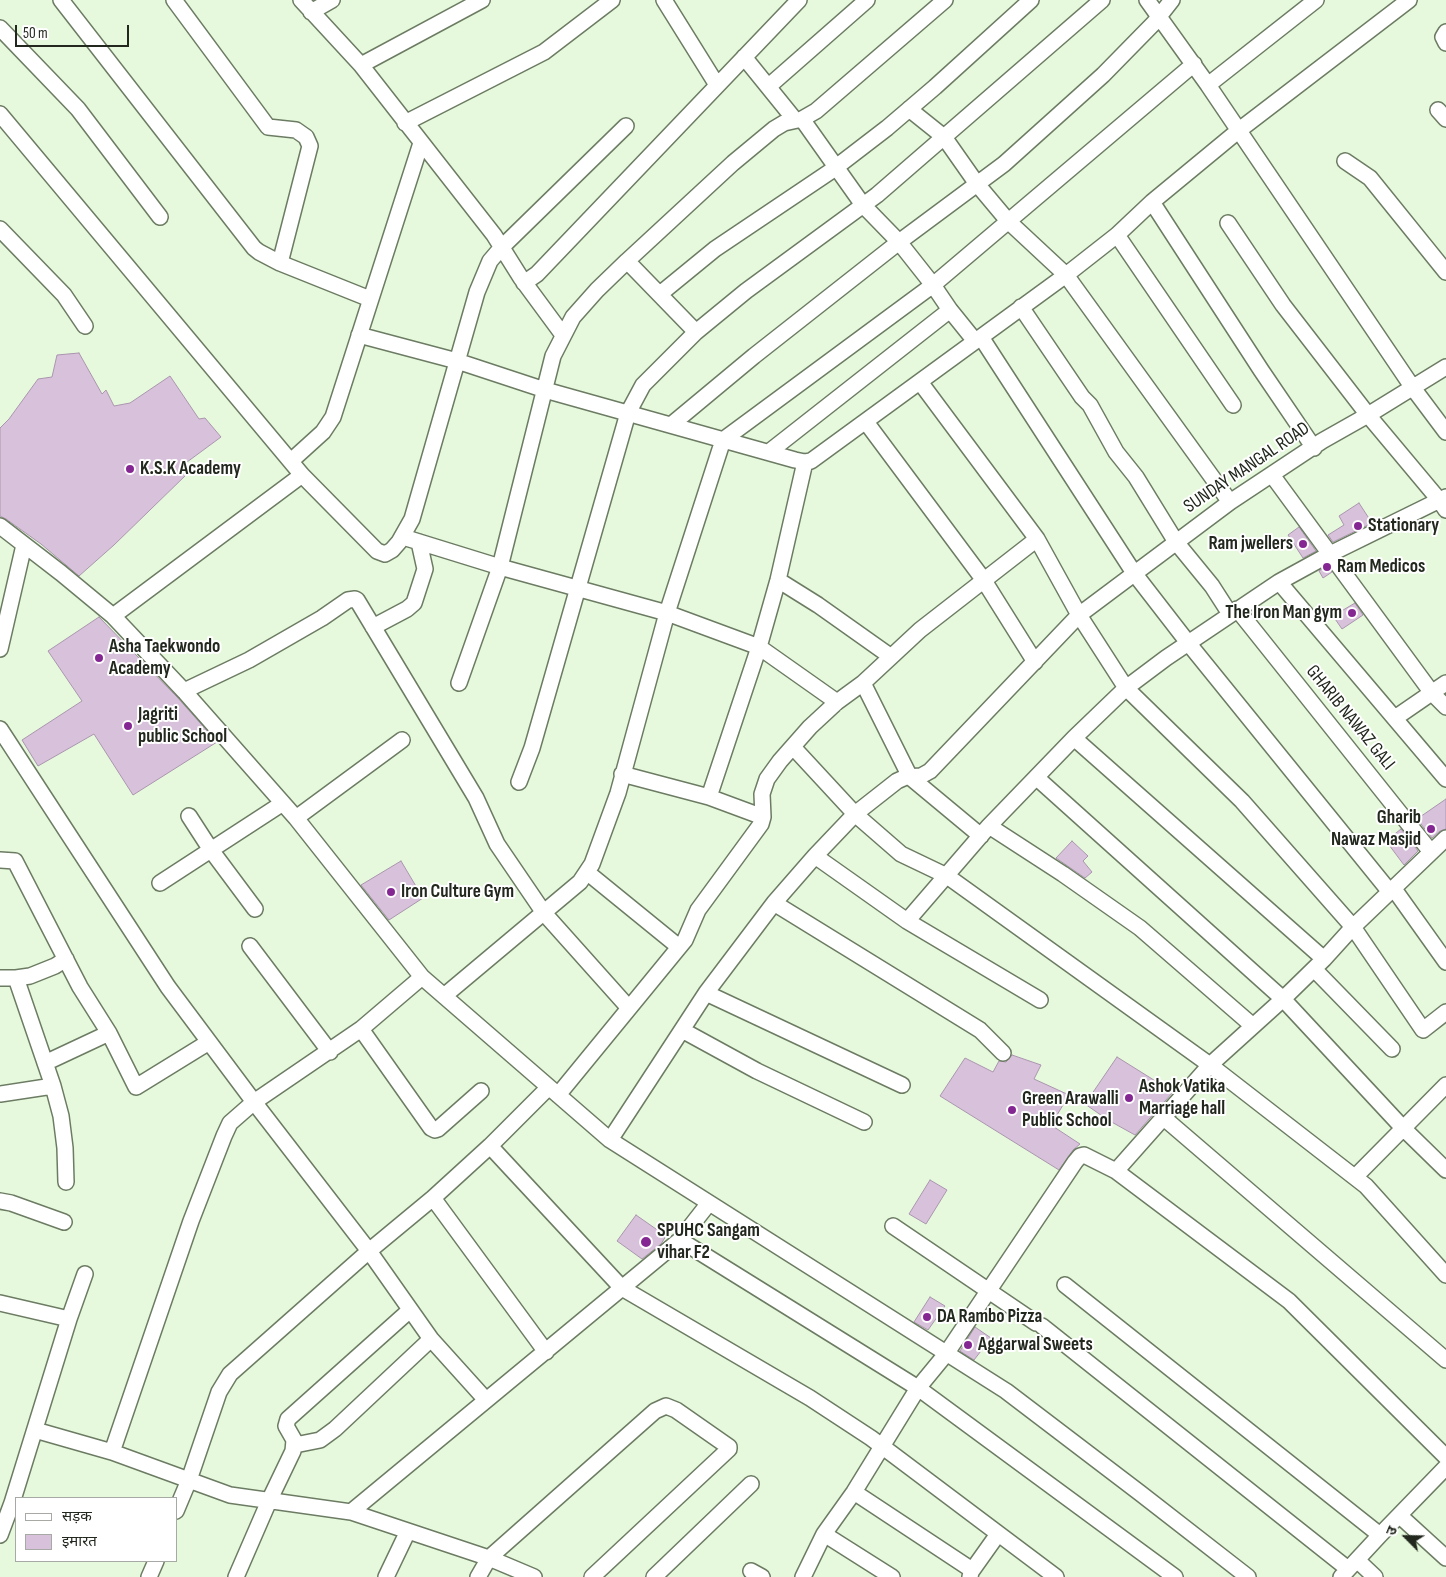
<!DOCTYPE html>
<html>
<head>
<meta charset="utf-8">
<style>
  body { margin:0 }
  #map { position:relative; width:1446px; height:1577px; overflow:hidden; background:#e6f9dd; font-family:"Sofia Sans Condensed","Noto Sans Devanagari",sans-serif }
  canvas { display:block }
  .legend { position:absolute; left:15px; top:1497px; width:162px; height:65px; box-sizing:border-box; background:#fff; border:1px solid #a7a9a5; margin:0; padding:6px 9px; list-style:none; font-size:15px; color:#22281e }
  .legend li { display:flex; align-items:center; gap:10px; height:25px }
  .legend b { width:25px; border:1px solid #a7a9a5 }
  .north { position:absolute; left:1381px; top:1512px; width:50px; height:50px; -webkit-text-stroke:4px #fff; paint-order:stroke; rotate:293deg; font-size:14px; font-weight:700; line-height:20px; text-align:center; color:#22281e }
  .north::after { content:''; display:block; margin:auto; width:18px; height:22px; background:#22281e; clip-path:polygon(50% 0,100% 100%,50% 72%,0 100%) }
  .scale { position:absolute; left:15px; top:25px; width:114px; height:22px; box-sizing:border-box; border:2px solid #22281e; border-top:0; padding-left:6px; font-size:15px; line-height:18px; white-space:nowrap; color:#22281e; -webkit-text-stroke:4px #fff; paint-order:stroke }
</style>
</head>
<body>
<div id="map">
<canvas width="1446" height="1577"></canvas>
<ul class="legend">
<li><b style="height:6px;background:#fff"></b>सड़क</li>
<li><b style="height:14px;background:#d8c2db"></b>इमारत</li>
</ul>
<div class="north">उ</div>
<div class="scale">50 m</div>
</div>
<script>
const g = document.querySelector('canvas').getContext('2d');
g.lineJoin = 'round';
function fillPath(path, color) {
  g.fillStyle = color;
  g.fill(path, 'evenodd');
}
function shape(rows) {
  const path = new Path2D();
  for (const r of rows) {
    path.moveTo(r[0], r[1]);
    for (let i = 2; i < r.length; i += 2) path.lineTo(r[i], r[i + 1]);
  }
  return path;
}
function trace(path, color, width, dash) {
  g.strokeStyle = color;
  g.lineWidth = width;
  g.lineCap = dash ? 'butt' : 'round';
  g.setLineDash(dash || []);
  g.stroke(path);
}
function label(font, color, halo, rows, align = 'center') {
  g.font = font + ' "Sofia Sans Condensed",sans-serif';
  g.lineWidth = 4;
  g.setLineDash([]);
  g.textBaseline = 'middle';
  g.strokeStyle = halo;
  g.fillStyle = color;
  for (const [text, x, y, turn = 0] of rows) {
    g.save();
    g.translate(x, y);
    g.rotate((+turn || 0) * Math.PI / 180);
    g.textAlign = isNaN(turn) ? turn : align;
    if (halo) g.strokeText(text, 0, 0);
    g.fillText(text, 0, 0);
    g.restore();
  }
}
const building = shape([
  [79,353,102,394,106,390,114,406,130,403,170,376,199,419,205,418,221,437,183,465,186,475,114,545,79,576,41,544,6,519,0,516,0,428,9,419,38,379,52,377,57,355,79,353],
  [1359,503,1372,523,1333,542,1328,535,1344,525,1339,516,1359,503],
  [1299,527,1316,551,1303,558,1288,535,1299,527],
  [1327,566,1332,572,1323,578,1319,571,1327,566],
  [1355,603,1363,615,1342,629,1333,616,1355,603],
  [99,617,177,697,217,742,133,795,94,734,38,766,22,740,82,701,48,651,99,617],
  [1446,799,1446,829,1440,831,1432,838,1417,819,1446,799],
  [1401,829,1418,851,1404,865,1386,841,1401,829],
  [1072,841,1088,856,1083,861,1092,872,1085,878,1056,858,1072,841],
  [401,861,423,898,389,920,361,885,401,861],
  [1012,1055,1041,1065,1034,1079,1069,1095,1051,1125,1080,1144,1073,1150,1059,1170,940,1096,965,1058,993,1072,999,1061,1006,1062,1012,1055],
  [1117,1057,1173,1092,1135,1135,1108,1120,1085,1104,1117,1057],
  [930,1180,947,1190,926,1224,909,1214,930,1180],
  [636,1215,666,1236,661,1244,642,1259,617,1241,636,1215],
  [930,1297,945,1306,928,1330,914,1322,930,1297],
  [975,1327,991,1338,974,1360,960,1351,975,1327]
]);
const minor = shape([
  [61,0,254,248,259,252,280,263,370,299],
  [174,0,268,127,296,130,306,137,310,146,280,263],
  [301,0,361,65,494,235,521,278,563,335],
  [664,0,717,85],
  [1147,0,1208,85,1413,388,1446,432],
  [311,12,332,0],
  [0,28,78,109,160,217],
  [1446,32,1443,37,1446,43],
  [744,57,795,120],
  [361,65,482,0],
  [1208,85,1316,0],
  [769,86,867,0],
  [909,109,944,137,977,184,1008,221,1066,275,1230,502],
  [1438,110,1446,119],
  [0,114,302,475,377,551,385,554,392,550,399,542,412,519,477,292,490,261,502,247,626,126],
  [802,119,863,205,899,242,933,285,950,310,975,341],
  [405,123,544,52,612,0],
  [1345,161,1370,178,1446,272],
  [1152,202,1261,370,1314,448],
  [1228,223,1283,305,1368,415,1440,501,1446,510],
  [0,229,64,295,85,326],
  [1117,235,1233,405],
  [627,261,696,332],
  [524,283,537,274,799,0],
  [660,294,715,249,831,171,887,128,935,87,1031,0],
  [1021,307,1082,397,1090,405,1116,452,1136,477,1176,542,1212,586,1230,614],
  [359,335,457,361,545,390,795,460,805,462,811,461,1066,275,1117,235,1152,202,1238,131,1409,0],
  [981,337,1134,573,1189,644,1390,892],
  [920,382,1037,539,1079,615,1230,502,1322,441,1368,415,1446,367],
  [866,422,983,579,1035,662],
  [671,425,754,356,899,242,1004,164,1103,75,1154,23,1172,0],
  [769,452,950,310],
  [291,461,323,432,333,417,421,143],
  [1272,475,1432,693,1446,707],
  [0,526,61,573,113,616,184,691,296,818,422,977,610,1140,1006,1391,1140,1493,1248,1577],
  [403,537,500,567,667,613,759,647,837,702],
  [778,580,818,605,890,656],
  [1279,582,1446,779],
  [1237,609,1431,852],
  [113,616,302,475],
  [373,627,407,609,414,603,425,569,419,542],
  [0,649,24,545],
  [459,683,500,567,553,356,573,317,597,290,627,261,733,163,774,129,784,123,802,119,816,111,945,0],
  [863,683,910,777,981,836],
  [184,691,249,660,322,618,348,600,355,599,357,600,476,798,497,844,544,913,628,1007],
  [1395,718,1446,683],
  [0,729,168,987,254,1102,369,1251,431,1339,486,1400],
  [1074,738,1324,959],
  [793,747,855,814,901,854,947,876,1210,1065,1366,1186,1446,1275],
  [622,774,709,797,763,817],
  [1037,778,1283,999,1403,1128,1446,1170],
  [519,782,532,748,628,413,643,385,696,332,746,291,877,195,1102,0],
  [709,797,759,647,778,580,805,462],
  [189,816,211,850,255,909],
  [296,818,402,740],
  [989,826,1063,874,1140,928,1253,1026],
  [815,856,907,921,1040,1000],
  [0,860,15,861,80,987,109,1033,136,1087,209,1042],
  [588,873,679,947],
  [160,883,283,803],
  [1394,889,1446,962],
  [774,903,980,1030,1003,1053],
  [907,921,989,826,1074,738,1126,688,1242,801,1353,927,1423,1030,1446,1012],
  [250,946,330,1052],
  [1314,969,1392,1049],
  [0,978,16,978,30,976,55,966,66,959],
  [16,978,53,1086,61,1116,65,1148,66,1182],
  [706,993,902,1085],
  [444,996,580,882,592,864,618,793,667,613,723,440,933,285,1194,64],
  [361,1029,431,1128,435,1130,438,1129,481,1091],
  [682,1030,757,1071,864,1122],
  [45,1063,109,1033],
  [0,1094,53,1086],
  [558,1095,685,940,698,910,761,824,763,817,762,794,767,779,780,761,810,727,837,702,863,683,920,630,1037,539],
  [1164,1118,1446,1360],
  [610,1140,706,993,774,903,815,856,855,814,897,781,906,777,921,776,930,771,1079,615,1126,688,1166,658,1279,582,1330,554,1446,497],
  [490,1146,622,1288,810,1398,871,1438,1056,1577],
  [1116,1171,1210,1065,1283,999,1324,959,1353,927,1446,838],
  [1355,1177,1446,1085],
  [433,1198,546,1352],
  [0,1201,11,1203,64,1222],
  [893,1226,1036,1323],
  [680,1240,709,1203],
  [1065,1285,1380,1535],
  [0,1303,69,1319],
  [1042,1326,1348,1569],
  [35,1430,112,1452,230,1495,351,1512,489,1558,534,1577],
  [295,1445,320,1440,335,1429,431,1339],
  [112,1452,191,1221,224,1136,230,1123,254,1102,361,1029,422,977],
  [854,1492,969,1568,971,1572,970,1577],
  [176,1511,189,1480,219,1392,230,1374,369,1251,433,1198,490,1146,549,1087],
  [351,1512,680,1240,918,1388,1175,1577],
  [1400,1516,1446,1558],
  [824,1534,854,1492,918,1388,946,1354,1075,1162,1080,1156,1084,1155,1116,1171,1289,1301,1446,1457],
  [0,1535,12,1503,69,1319,85,1274],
  [1357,1560,1375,1577],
  [751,1571,762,1577],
  [971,1572,998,1534],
  [149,1577,156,1561],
  [236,1577,269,1501,293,1451,294,1440,286,1426,288,1419,410,1310],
  [386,1577,408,1531],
  [478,1577,489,1558,655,1411,666,1406,676,1410,729,1447,729,1449,592,1577],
  [654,1577,751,1484],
  [803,1577,824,1534,892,1577],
  [1341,1577,1380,1535,1446,1467]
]);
const markers = [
  [130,469,5,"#842793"],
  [1358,526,5,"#842793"],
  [1303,544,5,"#842793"],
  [1327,567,5,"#842793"],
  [1352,613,5,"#842793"],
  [99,658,5,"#842793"],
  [128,726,5,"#842793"],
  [1431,829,5,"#842793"],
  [391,892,5,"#842793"],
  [1129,1098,5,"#842793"],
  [1012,1110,5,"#842793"],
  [646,1242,6,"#842793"],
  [927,1317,5,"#842793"],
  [968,1345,5,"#842793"]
];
const streetNames = [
  ["SUNDAY MANGAL ROAD",1247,468,-34],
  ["GHARIB NAWAZ GALI",1350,718,51]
];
const poiNames = [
  ["K.S.K Academy",140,469],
  ["Stationary",1368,526],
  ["Ram jwellers",1293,544,"right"],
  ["Ram Medicos",1337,567],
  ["The Iron Man gym",1342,613,"right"],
  ["Asha Taekwondo",109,647],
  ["Academy",109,669],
  ["Jagriti",138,715],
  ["public School",138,737],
  ["Gharib",1421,818,"right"],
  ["Nawaz Masjid",1421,840,"right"],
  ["Iron Culture Gym",401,892],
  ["Ashok Vatika",1139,1087],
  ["Marriage hall",1139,1109],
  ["Green Arawalli",1022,1099],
  ["Public School",1022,1121],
  ["SPUHC Sangam",657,1231],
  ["vihar F2",657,1253],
  ["DA Rambo Pizza",937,1317],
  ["Aggarwal Sweets",978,1345]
];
fillPath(building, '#d8c2db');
trace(building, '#aa95ae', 1);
trace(minor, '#6c7c63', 18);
trace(minor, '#fff', 15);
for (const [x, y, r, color] of markers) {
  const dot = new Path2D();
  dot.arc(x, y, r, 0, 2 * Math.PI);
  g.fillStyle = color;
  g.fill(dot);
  trace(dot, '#fff', 2);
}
label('19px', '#22281e', '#fff', streetNames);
label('bold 19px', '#22281e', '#fff', poiNames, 'left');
</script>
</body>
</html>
